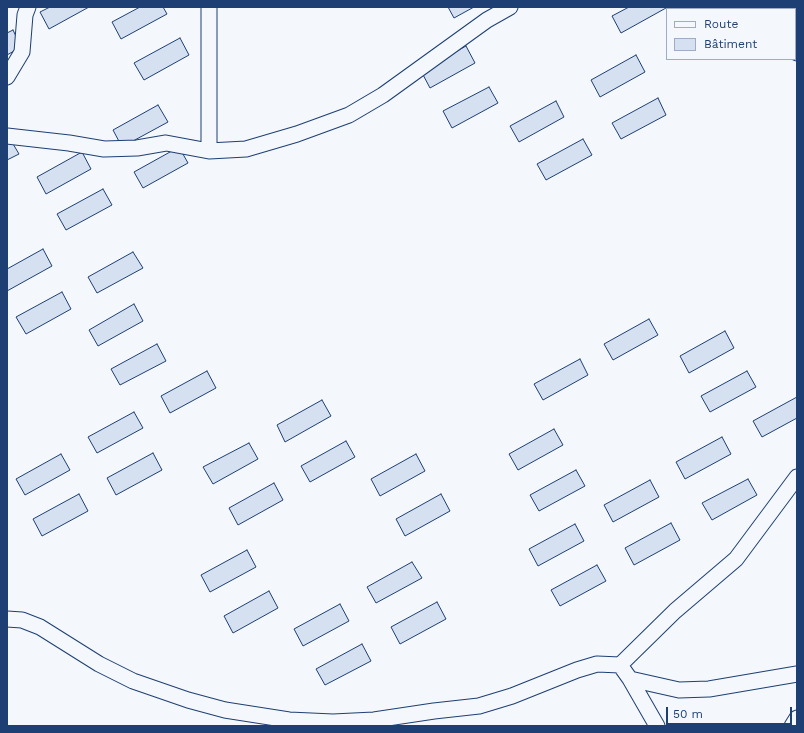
<!DOCTYPE html>
<html>
<head>
<meta charset="utf-8">
<style>
  body { margin:0 }
  #map { position:relative; width:804px; height:733px; overflow:hidden; background:#f4f7fb; font-family:"Work Sans",sans-serif }
  canvas { display:block }
  .frame { position:absolute; inset:0; border:8px solid #1d3f73; pointer-events:none }
  .legend { position:absolute; left:666px; top:8px; width:130px; height:52px; box-sizing:border-box; background:#f4f7fb; border:1px solid #9eadc5; margin:0; padding:5px 7px; list-style:none; font-size:12px; color:#1d3f73 }
  .legend li { display:flex; align-items:center; gap:8px; height:20px }
  .legend b { width:20px; border:1px solid #9eadc5 }
  .scale { position:absolute; left:666px; top:707px; width:126px; height:18px; box-sizing:border-box; border:2px solid #1d3f73; border-top:0; padding-left:5px; font-size:12px; line-height:14px; white-space:nowrap; color:#1d3f73; -webkit-text-stroke:3px #f4f7fb; paint-order:stroke }
</style>
</head>
<body>
<div id="map">
<canvas width="804" height="733"></canvas>
<div class="frame"></div>
<ul class="legend">
<li><b style="height:5px;background:#f4f7fb"></b>Route</li>
<li><b style="height:11px;background:#d5e0f0"></b>Bâtiment</li>
</ul>
<div class="scale">50 m</div>
</div>
<script>
const g = document.querySelector('canvas').getContext('2d');
g.lineJoin = 'round';
function fillPath(path, color) {
  g.fillStyle = color;
  g.fill(path, 'evenodd');
}
function shape(rows) {
  const path = new Path2D();
  for (const r of rows) {
    path.moveTo(r[0], r[1]);
    for (let i = 2; i < r.length; i += 2) path.lineTo(r[i], r[i + 1]);
  }
  return path;
}
function trace(path, color, width, dash) {
  g.strokeStyle = color;
  g.lineWidth = width;
  g.lineCap = dash ? 'butt' : 'round';
  g.setLineDash(dash || []);
  g.stroke(path);
}
const building = shape([
  [50,7,89,7,49,29,40,12,50,7],
  [140,7,163,7,167,14,121,39,112,22,140,7],
  [448,7,474,7,454,18,448,7],
  [629,7,665,7,666,8,621,33,612,16,629,7],
  [13,30,21,47,7,55,7,33,13,30],
  [180,38,189,55,144,80,134,63,180,38],
  [466,46,475,63,430,88,421,71,466,46],
  [636,55,645,72,600,97,591,80,636,55],
  [489,87,498,103,452,128,443,111,489,87],
  [658,98,666,115,621,139,612,123,658,98],
  [556,101,564,117,519,142,510,126,556,101],
  [158,105,168,122,122,147,113,130,158,105],
  [9,137,19,154,7,160,7,139,9,137],
  [583,139,592,155,546,180,537,164,583,139],
  [179,147,188,163,143,188,134,172,179,147],
  [82,152,91,169,46,194,37,177,82,152],
  [103,189,112,205,66,230,57,214,103,189],
  [43,249,52,266,7,291,7,269,43,249],
  [133,252,143,268,97,293,88,277,133,252],
  [62,292,71,309,26,334,16,317,62,292],
  [134,304,143,321,98,346,89,330,134,304],
  [649,319,658,335,613,360,604,344,649,319],
  [725,331,734,348,689,373,680,356,725,331],
  [157,344,166,361,120,385,111,369,157,344],
  [580,359,588,375,543,400,534,384,580,359],
  [207,371,216,388,170,413,161,396,207,371],
  [747,371,756,387,710,412,701,396,747,371],
  [797,397,797,418,762,437,753,421,797,397],
  [322,400,331,416,285,442,277,425,322,400],
  [134,412,143,428,97,453,88,437,134,412],
  [554,429,563,445,518,470,509,454,554,429],
  [722,437,731,454,685,479,676,462,722,437],
  [346,441,355,457,310,482,301,466,346,441],
  [249,443,258,459,213,484,203,467,249,443],
  [153,453,162,470,116,495,107,478,153,453],
  [61,454,70,470,25,495,16,479,61,454],
  [416,454,425,471,380,496,371,479,416,454],
  [576,470,585,486,539,511,530,495,576,470],
  [748,479,757,495,712,520,702,503,748,479],
  [650,480,659,497,613,522,604,505,650,480],
  [274,483,283,500,238,525,229,508,274,483],
  [79,494,88,511,42,536,33,519,79,494],
  [441,494,450,511,405,536,396,519,441,494],
  [671,523,680,540,634,565,625,548,671,523],
  [575,524,584,541,538,566,529,549,575,524],
  [247,550,256,567,210,592,201,575,247,550],
  [412,562,422,578,376,603,367,587,412,562],
  [597,565,606,581,560,606,551,590,597,565],
  [269,591,278,608,233,633,224,616,269,591],
  [437,602,446,619,400,644,391,627,437,602],
  [340,604,349,621,303,646,294,629,340,604],
  [362,644,371,661,325,685,316,669,362,644]
]);
const street = shape([
  [209,7,209,151],
  [719,7,722,9],
  [795,52,797,53],
  [7,77,22,52,25,15,28,7],
  [7,136,69,143,104,149,137,148,166,143,209,151,246,149,297,134,349,115,383,95,487,20,510,7],
  [7,619,22,620,40,627,99,664,133,681,188,700,225,710,289,720,333,722,374,720,434,711,479,706,512,696,577,670,597,664,620,665,630,679,657,726],
  [620,665,675,611,736,559,797,477],
  [630,679,679,690,709,689,797,674],
  [792,726,797,718]
]);
fillPath(building, '#d5e0f0');
trace(building, '#1d3f73', 1);
trace(street, '#1d3f73', 17);
trace(street, '#f4f7fb', 15);
</script>
</body>
</html>
